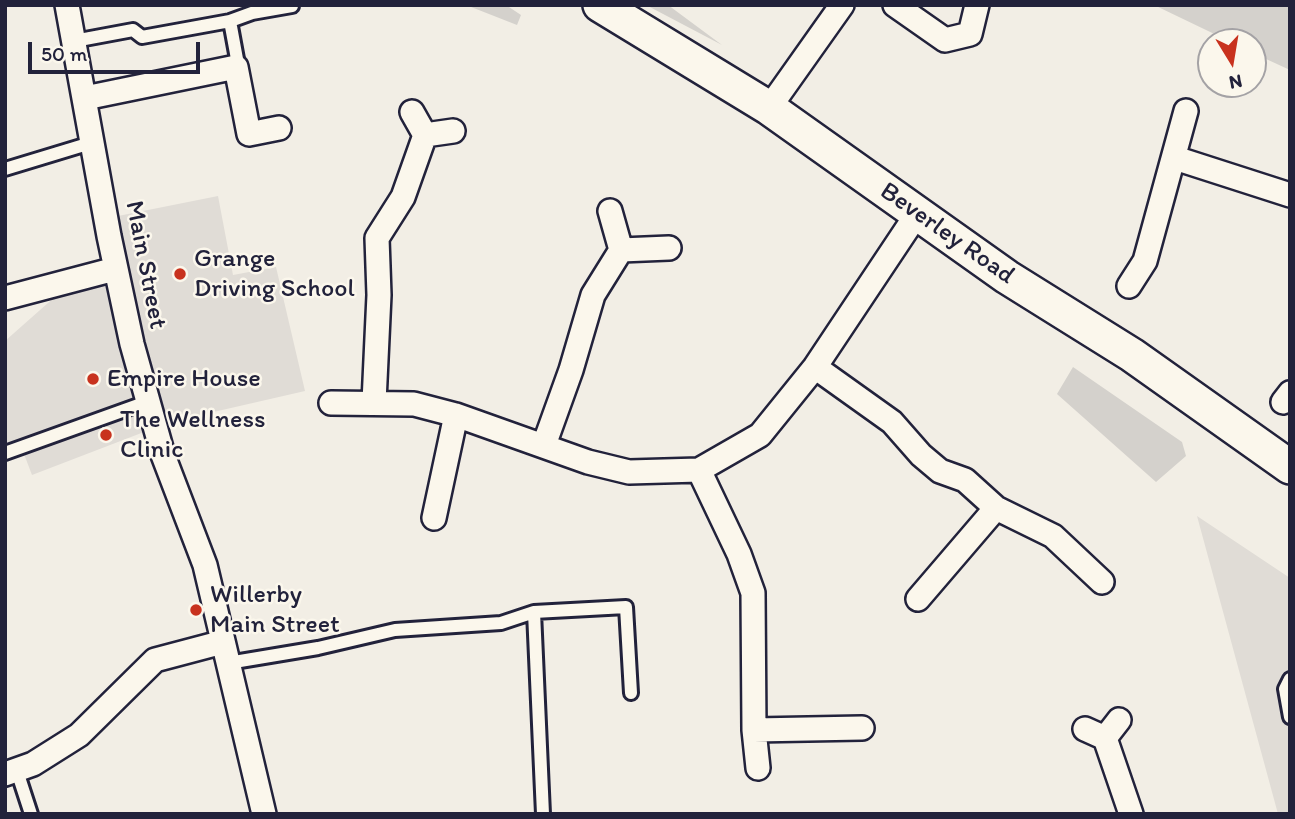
<!DOCTYPE html>
<html>
<head>
<meta charset="utf-8">
<style>
  body { margin:0 }
  #map { position:relative; width:1295px; height:819px; overflow:hidden; background:#f2eee5; font-family:Itim,sans-serif }
  canvas { display:block }
  .frame { position:absolute; inset:0; border:7px solid #22223b; pointer-events:none }
  .north { position:absolute; left:1197px; top:28px; width:70px; height:70px; box-sizing:border-box; background:#fbf7ec; border:2px solid #a4a2a5; border-radius:50%; rotate:169deg; font-size:19px; font-weight:700; line-height:28px; text-align:center; color:#22223b }
  .north::after { content:''; display:block; margin:auto; width:24px; height:32px; background:#c8321e; clip-path:polygon(50% 0,100% 100%,50% 72%,0 100%) }
  .scale { position:absolute; left:28px; top:42px; width:172px; height:32px; box-sizing:border-box; border:4px solid #22223b; border-top:0; padding-left:9px; font-size:21px; line-height:24px; white-space:nowrap; color:#22223b; -webkit-text-stroke:5px #fbf7ec; paint-order:stroke }
</style>
</head>
<body>
<div id="map">
<canvas width="1295" height="819"></canvas>
<div class="frame"></div>
<div class="north">N</div>
<div class="scale">50 m</div>
</div>
<script>
const g = document.querySelector('canvas').getContext('2d');
g.lineJoin = 'round';
function fillPath(path, color) {
  g.fillStyle = color;
  g.fill(path, 'evenodd');
}
function shape(rows) {
  const path = new Path2D();
  for (const r of rows) {
    path.moveTo(r[0], r[1]);
    for (let i = 2; i < r.length; i += 2) path.lineTo(r[i], r[i + 1]);
  }
  return path;
}
function trace(path, color, width, dash) {
  g.strokeStyle = color;
  g.lineWidth = width;
  g.lineCap = dash ? 'butt' : 'round';
  g.setLineDash(dash || []);
  g.stroke(path);
}
function label(font, color, halo, rows, align = 'center') {
  g.font = font + ' Itim,sans-serif';
  g.lineWidth = 5;
  g.setLineDash([]);
  g.textBaseline = 'middle';
  g.strokeStyle = halo;
  g.fillStyle = color;
  for (const [text, x, y, turn = 0] of rows) {
    g.save();
    g.translate(x, y);
    g.rotate((+turn || 0) * Math.PI / 180);
    g.textAlign = isNaN(turn) ? turn : align;
    if (halo) g.strokeText(text, 0, 0);
    g.fillText(text, 0, 0);
    g.restore();
  }
}
const built = shape([
  [218,196,233,275,276,267,305,391,170,422,32,475,24,454,5,446,5,341,57,295,107,264,118,216],
  [1197,516,1290,578,1290,814,1278,814]
]);
const green = shape([
  [466,5,506,5,521,15,517,25],
  [646,5,668,5,722,45],
  [1154,5,1290,5,1290,70,1253,53,1253,42,1231,42],
  [1073,367,1182,442,1186,456,1156,482,1057,394]
]);
const lane = shape([
  [230,21,237,59],
  [74,41,133,30,142,37,230,21,252,13,292,6],
  [5,169,94,142],
  [5,453,147,402],
  [534,612,543,814],
  [228,663,318,648,395,630,501,623,534,612,626,607,631,693],
  [1290,679,1285,689,1290,717],
  [17,771,31,814]
]);
const street = shape([
  [67,5,109,236,132,344,163,455,205,565,264,814],
  [895,5,945,40,970,34,977,5],
  [85,98,236,67,249,134,279,128],
  [769,108,842,5],
  [412,112,425,135,453,131],
  [1175,158,1290,195],
  [610,211,621,250,669,248],
  [1129,286,1145,261,1186,111],
  [5,298,115,269],
  [815,367,892,422,921,455,940,471,965,480,996,508,1053,536,1102,582],
  [374,402,379,295,377,238,403,197,425,135],
  [1283,402,1290,393],
  [331,403,414,404,456,415,588,462,629,472,699,470,760,435,815,367,917,214],
  [544,445,571,370,593,295,621,250],
  [699,470,739,554,753,593,754,730,758,768],
  [434,518,456,415],
  [918,599,996,508],
  [1085,729,1105,738,1119,720],
  [754,730,862,728],
  [1105,738,1131,814],
  [5,774,33,764,79,735,155,660,223,642]
]);
const secondary = shape([
  [600,5,769,108,1007,277,1132,355,1290,467]
]);
const markers = [
  [180,274,7,"#c8321e"],
  [93,379,7,"#c8321e"],
  [106,435,7,"#c8321e"],
  [196,610,7,"#c8321e"]
];
const streetNames = [
  ["Beverley Road",947,234,35],
  ["Main Street",145,265,79]
];
const poiNames = [
  ["Grange",194,259],
  ["Driving School",194,289],
  ["Empire House",107,379],
  ["The Wellness",120,420],
  ["Clinic",120,450],
  ["Willerby",210,595],
  ["Main Street",210,625]
];
fillPath(built, '#e0dcd6');
fillPath(green, '#d4d1cc');
trace(lane, '#22223b', 18);
trace(street, '#22223b', 28);
trace(secondary, '#22223b', 38);
trace(lane, '#fbf7ec', 12);
trace(street, '#fbf7ec', 23);
trace(secondary, '#fbf7ec', 33);
for (const [x, y, r, color] of markers) {
  const dot = new Path2D();
  dot.arc(x, y, r, 0, 2 * Math.PI);
  g.fillStyle = color;
  g.fill(dot);
  trace(dot, '#fbf7ec', 2.5);
}
label('26px', '#22223b', '#fbf7ec', streetNames);
label('26px', '#22223b', '#fbf7ec', poiNames, 'left');
</script>
</body>
</html>
